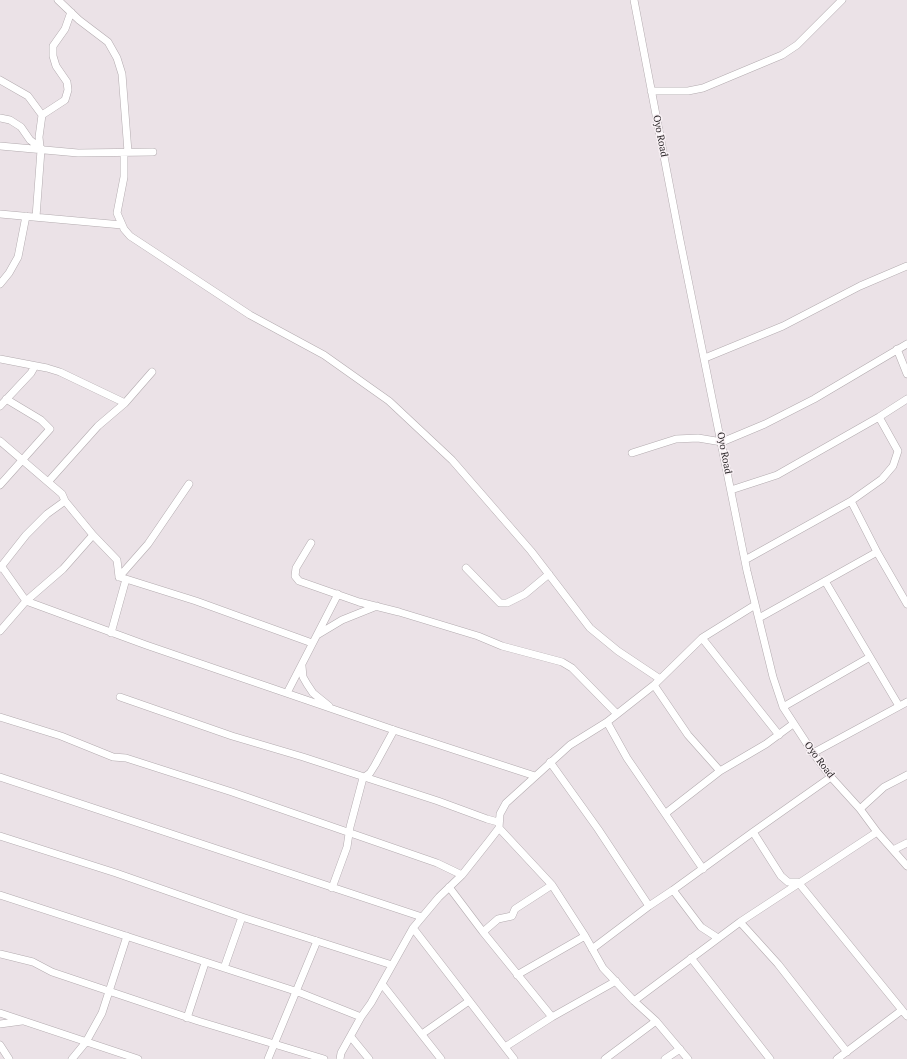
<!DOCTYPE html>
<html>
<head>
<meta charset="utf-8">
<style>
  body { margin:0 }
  canvas { display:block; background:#ebe2e7 }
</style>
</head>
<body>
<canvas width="907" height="1059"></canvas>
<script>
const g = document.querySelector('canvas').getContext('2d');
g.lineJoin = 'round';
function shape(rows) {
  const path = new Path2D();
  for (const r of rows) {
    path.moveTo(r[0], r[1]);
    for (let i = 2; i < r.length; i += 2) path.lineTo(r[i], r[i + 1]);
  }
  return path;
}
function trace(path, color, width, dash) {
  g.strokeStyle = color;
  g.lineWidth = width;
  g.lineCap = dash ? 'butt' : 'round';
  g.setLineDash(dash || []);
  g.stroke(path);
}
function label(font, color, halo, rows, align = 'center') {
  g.font = font + ' "PT Serif",serif';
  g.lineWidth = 3;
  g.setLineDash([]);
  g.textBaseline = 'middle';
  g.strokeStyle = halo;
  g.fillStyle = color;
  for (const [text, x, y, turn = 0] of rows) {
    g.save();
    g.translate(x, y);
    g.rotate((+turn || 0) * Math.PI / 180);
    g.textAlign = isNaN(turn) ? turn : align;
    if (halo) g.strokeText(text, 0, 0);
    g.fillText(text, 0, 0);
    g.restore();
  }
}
const minor = shape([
  [58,0,79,20,108,42,117,58,122,74,128,152],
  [634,0,680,240,747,571,773,677,783,707,813,753,831,777,860,809,877,832,907,866],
  [0,80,28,96,42,115],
  [651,91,688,91,703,88,782,55,797,45,842,0],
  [0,118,10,120,21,127,30,140,42,149],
  [0,146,78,153,153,152],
  [40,147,39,137,42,115,65,100,68,90,67,82,56,66,53,56,53,46,65,29,71,12],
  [124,153,124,177,117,213,124,229,130,236,250,315,324,355,389,401,452,460,531,551,590,628,618,651,660,679],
  [0,214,122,225],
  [36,217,41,150],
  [0,284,9,273,18,257,26,216],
  [897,349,907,374],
  [705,358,783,326,860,286,907,266],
  [0,359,47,368,60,372,125,403],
  [0,406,31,373,35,366],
  [0,441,62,494,65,501],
  [632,453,676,439,698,438,722,442,765,424,814,399,907,344],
  [48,482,98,426,125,403,152,372],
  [0,485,50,429,41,420,6,399],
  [731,490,777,475,879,417,907,399],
  [851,501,877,552,907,604],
  [93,535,117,560,119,577],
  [311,543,296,568,295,576,299,581,359,602,399,612,478,636,502,646,562,662,572,668,617,714],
  [745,560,851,501,882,479,893,466,898,451,879,417],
  [0,568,26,535,47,514,65,501,93,535,63,569,26,601,2,567],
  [466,568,500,603,507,603,525,594,549,574],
  [126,579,196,601,312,643],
  [825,581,899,706],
  [759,618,877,552],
  [0,631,26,601,146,645,394,730,535,776],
  [111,633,126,579,119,577,148,544,189,484],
  [317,635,342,620,377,606],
  [702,638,779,735],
  [302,666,303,677,307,684,313,693,329,706],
  [654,685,688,735,720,771],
  [287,693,338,594],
  [120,697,232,736,303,757,438,801,487,819,498,822],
  [783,707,870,657],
  [0,717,61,736,113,757,126,758,232,792,437,863,462,875],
  [607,722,627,758,703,869],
  [813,753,907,702],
  [550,762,598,829,649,906],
  [0,777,422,917],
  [860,809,884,787,907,775],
  [666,813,720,771,766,744,793,724],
  [499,828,552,885,585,936,603,968,634,1001,656,1021,688,1059],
  [753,832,781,876,788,882,798,882,902,1010],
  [0,836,116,873,242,917,392,965],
  [893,850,907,843],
  [449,887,483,932,552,1017],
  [332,888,347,847,350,827,363,778,370,773,375,765,394,730],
  [673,890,701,927,718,938],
  [0,895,298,992,361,1017],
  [740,922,778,964,847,1052],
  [413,928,514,1059],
  [483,932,498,919,512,916,515,909,552,885],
  [592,949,649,906,673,890,753,832,831,777],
  [0,954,33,962,52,972,198,1021,324,1059],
  [691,958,770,1059],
  [224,968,242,917],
  [517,975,585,936],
  [382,984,441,1059],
  [634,1001,740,922,877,832],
  [0,1013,138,1059],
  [187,1018,205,963],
  [0,1024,22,1021],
  [422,1034,469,1001],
  [351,1037,369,1059],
  [0,1045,9,1059],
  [505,1047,552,1017,616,981],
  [72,1059,86,1042,102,1013,127,936],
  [268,1059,317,941],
  [340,1059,341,1053,361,1017,371,1003,413,928,439,897,462,875,489,841,499,828,500,814,506,803,570,745,607,722,654,685,702,638,755,605],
  [605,1059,656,1021],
  [665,1059,680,1049],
  [837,1059,902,1010,907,1016]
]);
const streetNames = [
  ["Oyo Road",660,136,79],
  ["Oyo Road",724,453,79],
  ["Oyo Road",819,760,53]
];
trace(minor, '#b3abaf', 8);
trace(minor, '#fff', 7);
label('10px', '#2f2b2d', '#f8f0f4', streetNames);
</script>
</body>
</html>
